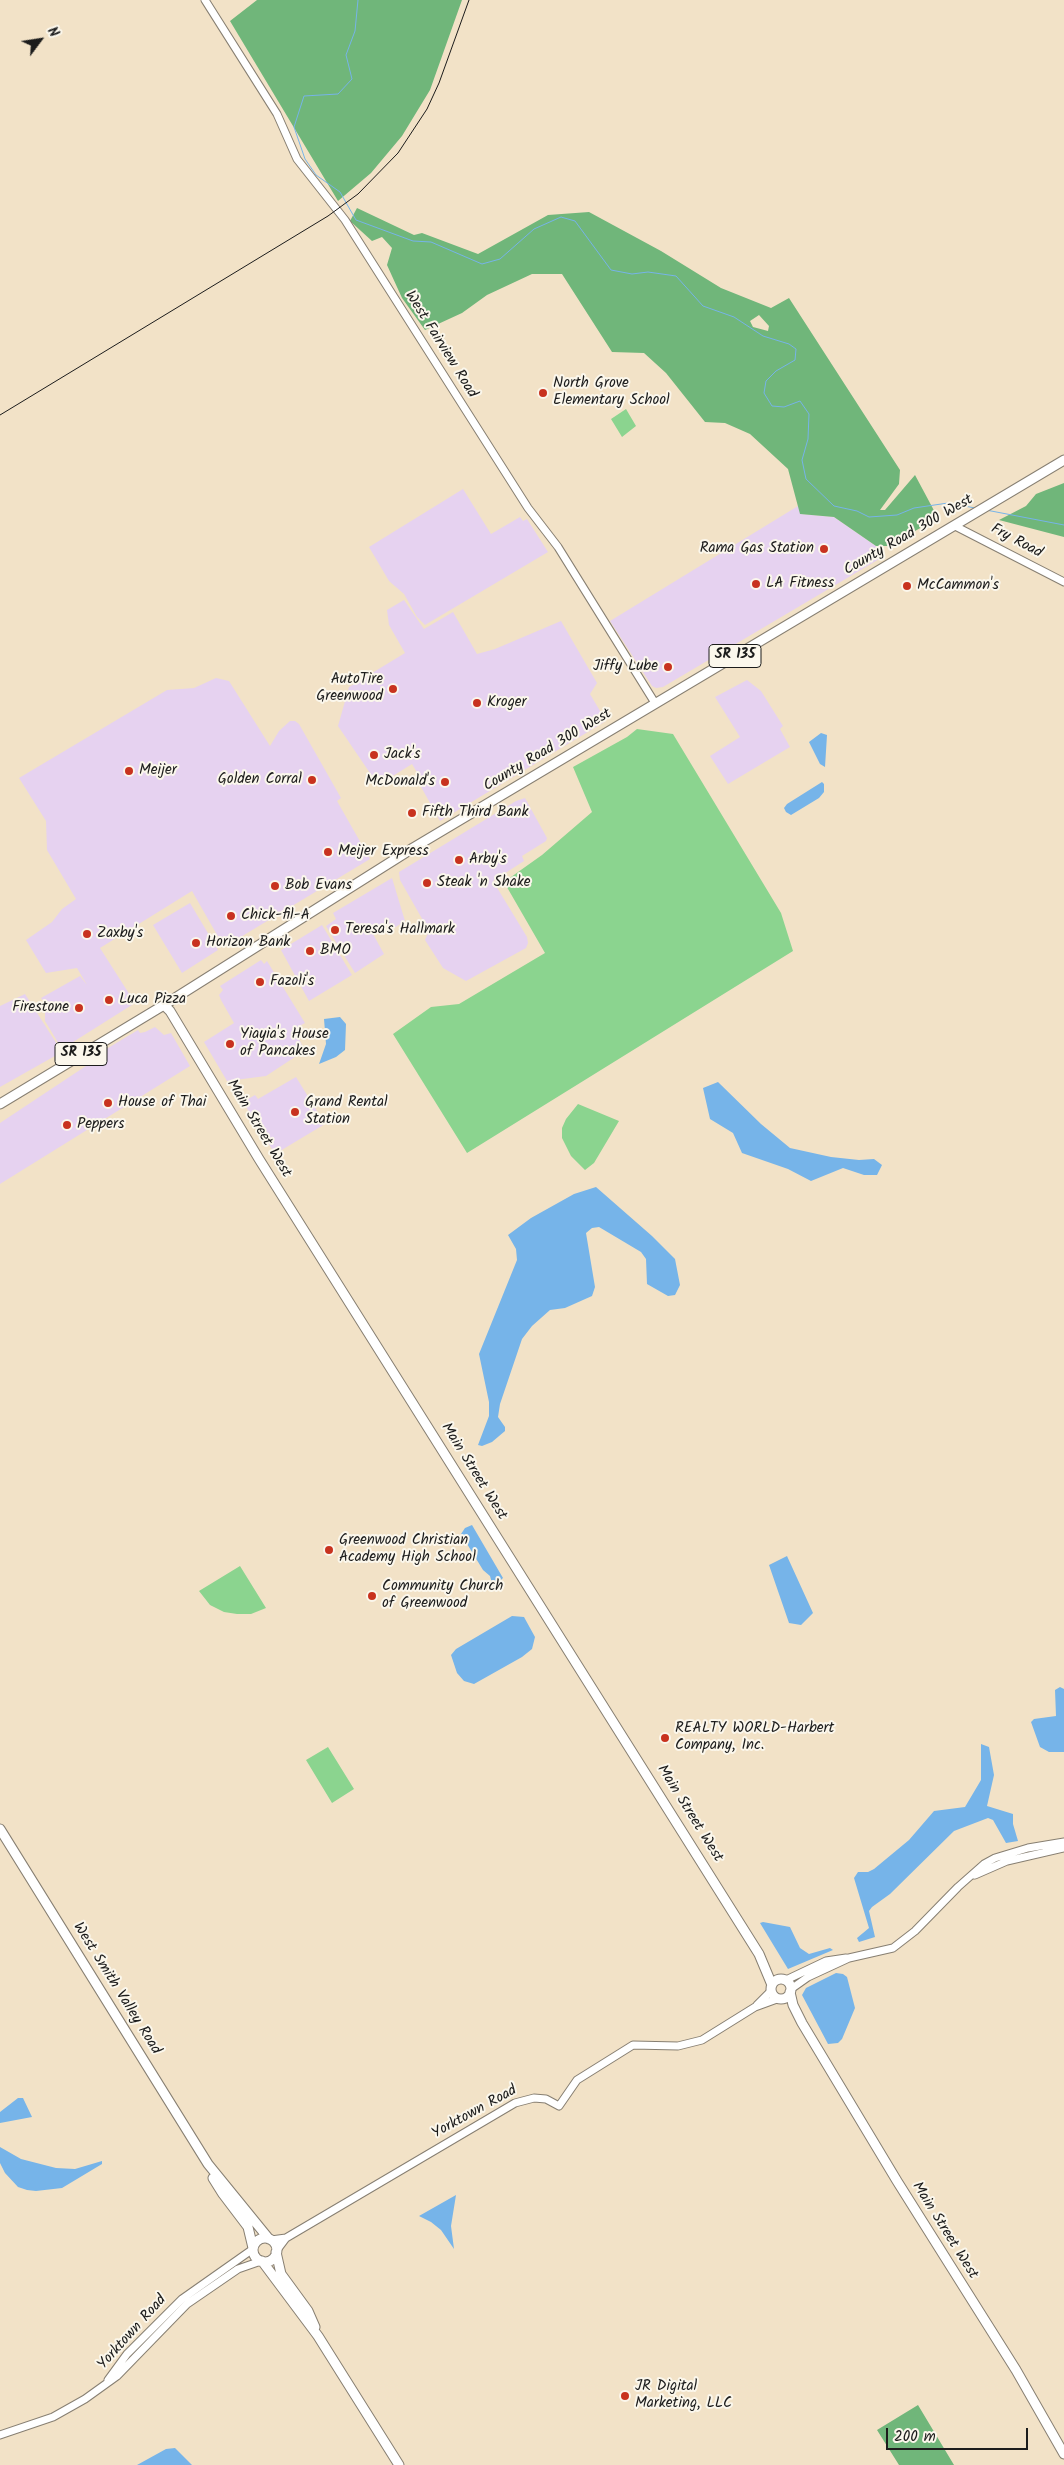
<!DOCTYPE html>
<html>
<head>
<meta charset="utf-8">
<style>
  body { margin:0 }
  #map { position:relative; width:1064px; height:2465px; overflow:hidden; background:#f2e2c7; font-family:Kalam,sans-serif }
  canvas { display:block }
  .north { position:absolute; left:15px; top:15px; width:50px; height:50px; -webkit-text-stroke:4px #fbf7ec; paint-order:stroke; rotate:59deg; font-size:14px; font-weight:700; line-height:20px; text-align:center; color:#1c1c1c }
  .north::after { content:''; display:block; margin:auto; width:18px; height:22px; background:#1c1c1c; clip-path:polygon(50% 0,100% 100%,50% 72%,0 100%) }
  .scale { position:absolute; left:886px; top:2428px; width:142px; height:22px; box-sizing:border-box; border:2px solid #1c1c1c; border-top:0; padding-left:6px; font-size:15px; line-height:18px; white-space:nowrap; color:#1c1c1c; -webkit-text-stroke:4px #fbf7ec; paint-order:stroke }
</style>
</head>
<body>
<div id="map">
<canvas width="1064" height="2465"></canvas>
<div class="north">N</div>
<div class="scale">200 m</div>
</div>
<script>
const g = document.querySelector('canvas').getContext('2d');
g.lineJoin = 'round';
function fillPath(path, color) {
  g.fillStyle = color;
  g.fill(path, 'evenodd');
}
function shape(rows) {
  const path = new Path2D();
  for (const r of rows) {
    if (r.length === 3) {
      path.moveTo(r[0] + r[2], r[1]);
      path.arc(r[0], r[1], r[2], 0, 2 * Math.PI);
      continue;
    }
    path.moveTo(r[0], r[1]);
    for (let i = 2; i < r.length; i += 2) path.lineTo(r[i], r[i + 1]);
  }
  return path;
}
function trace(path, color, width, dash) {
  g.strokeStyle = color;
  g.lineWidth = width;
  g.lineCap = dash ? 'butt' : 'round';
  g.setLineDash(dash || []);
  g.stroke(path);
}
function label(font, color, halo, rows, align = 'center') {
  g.font = font + ' Kalam,sans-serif';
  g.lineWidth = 4;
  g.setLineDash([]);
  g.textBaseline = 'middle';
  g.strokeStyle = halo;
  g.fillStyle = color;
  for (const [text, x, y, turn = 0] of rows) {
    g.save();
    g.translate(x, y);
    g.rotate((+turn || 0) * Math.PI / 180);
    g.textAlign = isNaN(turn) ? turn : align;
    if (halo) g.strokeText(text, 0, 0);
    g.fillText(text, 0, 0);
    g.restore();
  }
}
const built = shape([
  [463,489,491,534,520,517,523,521,527,519,548,552,425,625,417,617,404,594,389,581,369,547],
  [798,506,801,514,834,517,876,546,881,558,663,687,656,688,652,686,610,621],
  [404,600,424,629,453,612,477,654,495,649,561,621,597,683,590,694,606,721,440,821,420,785,421,779,412,764,388,779,380,781,374,779,338,726,349,687,405,653,389,625,387,610],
  [216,678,229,681,270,746,279,731,290,721,295,721,299,724,341,798,337,801,370,859,224,947,192,891,100,948,135,1003,62,1049,45,1021,45,1003,41,998,80,976,87,985,77,968,46,973,26,940,52,922,62,909,76,899,47,850,46,821,19,778,167,690,194,688],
  [747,680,761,691,783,726,780,729,790,747,728,784,710,756,740,737,715,697],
  [525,798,547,838,546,841,522,856,524,861,493,881,527,937,528,943,526,948,466,981,443,968,425,940,429,931,400,880,399,872,516,801],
  [392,878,405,921,394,928,391,923,373,934,384,954,355,973,326,926,336,919,333,913],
  [190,903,218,950,182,973,153,925],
  [322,925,352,975,309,1001,281,950],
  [261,960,264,964,267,961,305,1023,294,1029,302,1045,301,1053,266,1076,227,1081,204,1042,234,1023,221,1000,219,995,223,990,220,986],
  [25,994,62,1052,0,1087,0,1006],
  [155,1027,164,1035,171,1033,190,1066,0,1184,0,1123,104,1054,103,1051,138,1030,140,1033,145,1032],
  [296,1077,325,1124,275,1154,243,1102,255,1095,258,1099]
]);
const green = shape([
  [626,409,636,426,622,437,611,419],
  [637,729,673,734,781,913,793,951,467,1153,393,1034,431,1007,459,1004,545,953,504,882,542,855,592,812,573,767,627,737],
  [578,1104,619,1121,594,1163,585,1170,571,1156,562,1138,562,1128,566,1119],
  [240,1566,266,1608,251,1614,237,1614,224,1612,210,1605,199,1591],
  [328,1747,354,1789,332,1803,306,1760]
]);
const forest = shape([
  [257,0,462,0,430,90,402,136,371,173,338,201,230,21],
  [357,208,414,235,422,233,478,254,548,215,589,212,661,251,721,288,771,308,789,298,900,470,899,484,880,510,885,510,915,475,938,518,915,531,905,533,889,546,876,546,834,517,800,514,788,469,750,434,725,423,705,422,666,373,644,353,612,352,562,274,532,274,487,295,462,313,425,330,402,298,387,265,392,248,382,237,372,241,350,221],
  [759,315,769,326,768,331,753,327,750,321],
  [1064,483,1064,537,999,520,1026,506,1036,494],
  [918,2405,954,2465,899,2465,877,2430]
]);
const water = shape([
  [821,733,827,735,825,767,820,764,809,742],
  [822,782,824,784,824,792,819,798,791,815,786,812,784,808,787,804],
  [340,1017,346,1024,345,1050,336,1057,319,1064,326,1044,324,1019],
  [718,1082,761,1124,790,1148,831,1157,859,1160,874,1159,882,1165,877,1175,864,1175,843,1168,811,1181,788,1169,742,1153,733,1133,710,1119,703,1088],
  [596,1187,652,1236,675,1259,680,1285,675,1295,668,1296,647,1284,646,1259,641,1252,599,1227,592,1228,586,1233,595,1287,592,1296,565,1308,550,1310,532,1326,522,1339,500,1404,498,1417,505,1427,505,1431,492,1442,482,1446,478,1445,489,1416,489,1402,479,1354,517,1260,516,1249,508,1235,531,1218,574,1194],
  [472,1525,503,1578,493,1587,490,1576,483,1570,461,1534,465,1528],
  [787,1556,813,1613,801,1625,789,1623,769,1565],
  [512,1616,524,1617,535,1637,532,1649,522,1657,474,1684,464,1681,457,1673,451,1655,456,1649],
  [1060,1687,1064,1689,1064,1752,1049,1752,1040,1747,1031,1722,1034,1719,1056,1716,1055,1690],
  [981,1744,989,1747,994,1775,987,1806,1013,1814,1013,1824,1018,1841,1006,1843,993,1820,988,1818,954,1831,890,1894,872,1907,869,1911,875,1937,859,1942,857,1938,869,1928,854,1878,858,1872,868,1872,874,1869,909,1840,934,1811,965,1807,981,1780],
  [763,1922,790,1927,800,1948,809,1954,830,1948,833,1950,788,1969,760,1923],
  [836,1973,843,1974,847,1977,855,2008,842,2039,838,2043,828,2044,802,1995,806,1988],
  [18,2098,23,2098,32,2117,0,2123,0,2112],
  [0,2147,21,2159,56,2168,75,2169,102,2161,102,2164,62,2188,36,2191,27,2190,18,2187,5,2173,0,2163],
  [456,2195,451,2226,454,2249,441,2230,431,2222,419,2216],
  [175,2448,192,2465,137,2465,166,2449]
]);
const stream = shape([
  [358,0,355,31,346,55,352,79,338,94,304,96,294,127,305,159,316,175,340,192,356,220,413,241,431,242,482,264,500,259,534,229,561,217,575,221,611,270,632,274,648,272,676,276,703,306,734,317,763,336,789,344,796,349,795,360,776,371,766,381,764,393,772,406,784,407,800,401,809,414,808,439,802,460,806,479,834,506,857,511,869,517,897,515,914,508,948,503,975,508],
  [986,510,1064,525]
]);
const minor = shape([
  [205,0,277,114,297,159,345,220,528,508,558,547,655,703],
  [955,526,1064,582],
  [975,1875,1007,1861,1064,1848],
  [786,1980,826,1961,846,1958],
  [791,1989,808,1977,849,1958,893,1948,915,1931,958,1887,984,1864,995,1858,1028,1848,1064,1842],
  [757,2005,771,1991],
  [271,2240,286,2238],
  [277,2250,286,2238,515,2103,534,2098,546,2099,559,2106,577,2080,633,2045,678,2046,702,2040,755,2007,777,1999],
  [108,2380,127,2354,182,2299,253,2249],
  [0,2435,53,2417,85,2399,117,2376,187,2304,238,2269,261,2261]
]);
const major = shape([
  [164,1005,170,1011,259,1159,759,1954,772,1985],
  [0,1104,164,1005,413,848,1064,460],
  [0,1829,208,2164,269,2239],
  [781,1989,10],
  [790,1992,793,2005,802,2023,897,2181,1016,2370,1064,2454],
  [213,2178,223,2194,248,2227,253,2248],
  [265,2250,12],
  [276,2252,281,2274,308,2311,315,2327],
  [262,2261,318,2336,399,2465]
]);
const rail = shape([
  [0,415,328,216,358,194,398,153,427,109,439,83,469,0]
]);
const markers = [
  [543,393,5,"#c8321e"],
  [824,549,5,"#c8321e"],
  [756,584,5,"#c8321e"],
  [907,586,5,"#c8321e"],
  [668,667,5,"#c8321e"],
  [393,689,5,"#c8321e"],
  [477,703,5,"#c8321e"],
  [374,755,5,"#c8321e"],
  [129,771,5,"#c8321e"],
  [312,780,5,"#c8321e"],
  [445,782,5,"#c8321e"],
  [412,813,5,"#c8321e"],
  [328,852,5,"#c8321e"],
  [459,860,5,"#c8321e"],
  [427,883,5,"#c8321e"],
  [275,886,5,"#c8321e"],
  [231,916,5,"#c8321e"],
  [335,930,5,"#c8321e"],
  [87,934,5,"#c8321e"],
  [196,943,5,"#c8321e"],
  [310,951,5,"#c8321e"],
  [260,982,5,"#c8321e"],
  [109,1000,5,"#c8321e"],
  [79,1008,5,"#c8321e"],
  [230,1044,5,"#c8321e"],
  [108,1103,5,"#c8321e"],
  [295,1112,5,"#c8321e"],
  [67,1125,5,"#c8321e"],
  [329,1550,5,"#c8321e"],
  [372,1596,5,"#c8321e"],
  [665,1738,5,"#c8321e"],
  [625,2396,5,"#c8321e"]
];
const shields = [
  [735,656,52],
  [81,1054,52]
];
const shieldNames = [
  ["SR 135",735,656],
  ["SR 135",81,1054]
];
const streetNames = [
  ["West Fairview Road",440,345,58],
  ["County Road 300 West",909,536,-30],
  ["Fry Road",1016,542,28],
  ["County Road 300 West",548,751,-31],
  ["Main Street West",258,1129,59],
  ["Main Street West",473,1472,58],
  ["Main Street West",689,1814,58],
  ["West Smith Valley Road",116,1989,58],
  ["Yorktown Road",475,2113,-29],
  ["Main Street West",944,2231,58],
  ["Yorktown Road",133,2333,-48]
];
const poiNames = [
  ["North Grove",553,384],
  ["Elementary School",553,401],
  ["Rama Gas Station",814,549,"right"],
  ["LA Fitness",766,584],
  ["McCammon's",917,586],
  ["Jiffy Lube",658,667,"right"],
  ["AutoTire",383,680,"right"],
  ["Greenwood",383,697,"right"],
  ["Kroger",487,703],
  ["Jack's",384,755],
  ["Meijer",139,771],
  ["Golden Corral",302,780,"right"],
  ["McDonald's",435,782,"right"],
  ["Fifth Third Bank",422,813],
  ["Meijer Express",338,852],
  ["Arby's",469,860],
  ["Steak 'n Shake",437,883],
  ["Bob Evans",285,886],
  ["Chick-fil-A",241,916],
  ["Teresa's Hallmark",345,930],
  ["Zaxby's",97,934],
  ["Horizon Bank",206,943],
  ["BMO",320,951],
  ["Fazoli's",270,982],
  ["Luca Pizza",119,1000],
  ["Firestone",69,1008,"right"],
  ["Yiayia's House",240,1035],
  ["of Pancakes",240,1052],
  ["House of Thai",118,1103],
  ["Grand Rental",305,1103],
  ["Station",305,1120],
  ["Peppers",77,1125],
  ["Greenwood Christian",339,1541],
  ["Academy High School",339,1558],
  ["Community Church",382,1587],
  ["of Greenwood",382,1604],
  ["REALTY WORLD-Harbert",675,1729],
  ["Company, Inc.",675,1746],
  ["JR Digital",635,2387],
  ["Marketing, LLC",635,2404]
];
fillPath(built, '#e6d2f0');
fillPath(green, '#8bd48f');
fillPath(forest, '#70b67a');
fillPath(water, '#76b4e9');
trace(stream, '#76b4e9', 1);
trace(minor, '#877f72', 9);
trace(major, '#877f72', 11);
trace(minor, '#fff', 7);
trace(major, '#fff', 9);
trace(rail, '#1c1c1c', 1);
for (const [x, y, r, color] of markers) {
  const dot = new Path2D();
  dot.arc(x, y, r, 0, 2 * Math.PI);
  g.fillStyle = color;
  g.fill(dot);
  trace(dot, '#fbf7ec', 2);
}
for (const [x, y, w] of shields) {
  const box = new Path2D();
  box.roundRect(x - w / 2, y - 11.5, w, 23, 4);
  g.fillStyle = '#fbf7ec';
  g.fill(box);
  trace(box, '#1c1c1c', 1);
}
label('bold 14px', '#1c1c1c', null, shieldNames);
label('15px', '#1c1c1c', '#fbf7ec', streetNames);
label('15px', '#1c1c1c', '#fbf7ec', poiNames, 'left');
</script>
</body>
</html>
